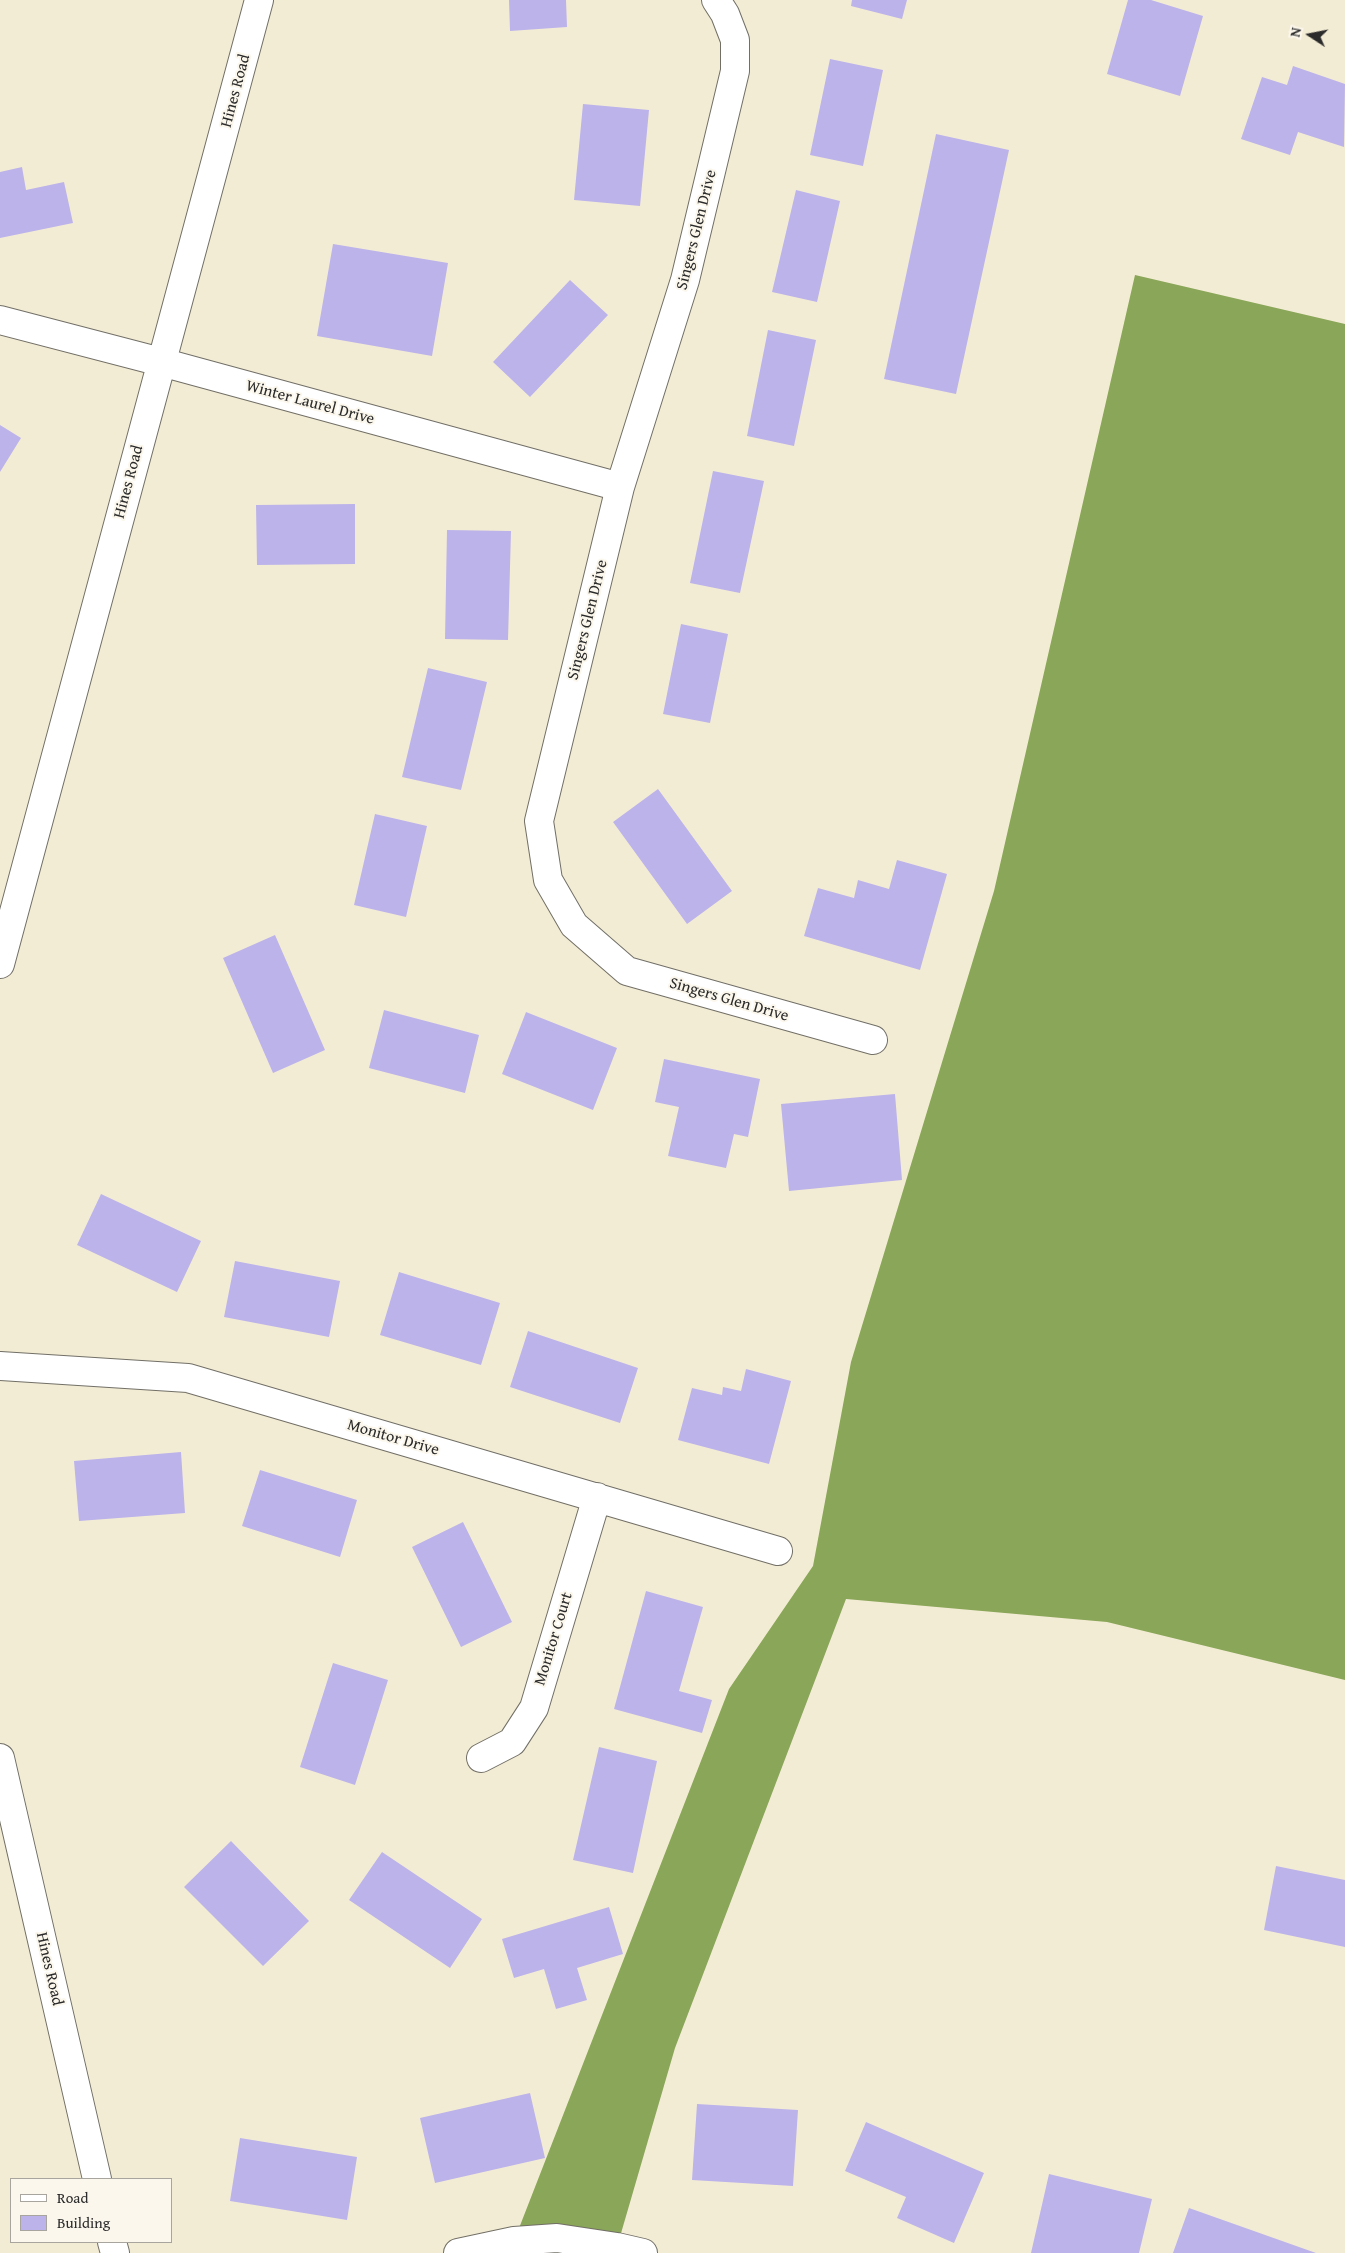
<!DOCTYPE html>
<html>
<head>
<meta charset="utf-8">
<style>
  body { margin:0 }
  #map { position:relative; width:1345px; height:2253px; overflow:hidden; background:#f3ecd5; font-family:"Gentium Book Plus",serif }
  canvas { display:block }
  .legend { position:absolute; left:10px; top:2178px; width:162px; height:65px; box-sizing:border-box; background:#fbf7ec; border:1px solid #a8a59f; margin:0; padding:6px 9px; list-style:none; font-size:15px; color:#2b2b2b }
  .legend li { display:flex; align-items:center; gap:10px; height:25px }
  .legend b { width:25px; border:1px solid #a8a59f }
  .north { position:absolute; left:1285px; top:10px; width:50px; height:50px; -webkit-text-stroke:4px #fbf7ec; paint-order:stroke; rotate:281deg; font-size:14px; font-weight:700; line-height:20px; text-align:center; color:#2b2b2b }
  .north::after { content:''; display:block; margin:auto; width:18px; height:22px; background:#2b2b2b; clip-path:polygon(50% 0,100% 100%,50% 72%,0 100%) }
</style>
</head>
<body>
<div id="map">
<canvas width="1345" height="2253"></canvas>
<ul class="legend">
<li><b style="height:6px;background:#fff"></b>Road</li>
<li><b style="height:14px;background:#bcb3ea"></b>Building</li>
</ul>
<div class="north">N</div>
</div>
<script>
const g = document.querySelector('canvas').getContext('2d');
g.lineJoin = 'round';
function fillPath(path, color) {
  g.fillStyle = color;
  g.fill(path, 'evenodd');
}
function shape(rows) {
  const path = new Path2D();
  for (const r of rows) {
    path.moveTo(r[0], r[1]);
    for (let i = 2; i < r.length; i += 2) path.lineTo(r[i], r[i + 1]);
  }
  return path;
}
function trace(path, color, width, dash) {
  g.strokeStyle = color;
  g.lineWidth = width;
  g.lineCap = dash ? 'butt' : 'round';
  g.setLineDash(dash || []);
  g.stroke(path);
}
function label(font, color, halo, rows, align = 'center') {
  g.font = font + ' "Gentium Book Plus",serif';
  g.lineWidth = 4;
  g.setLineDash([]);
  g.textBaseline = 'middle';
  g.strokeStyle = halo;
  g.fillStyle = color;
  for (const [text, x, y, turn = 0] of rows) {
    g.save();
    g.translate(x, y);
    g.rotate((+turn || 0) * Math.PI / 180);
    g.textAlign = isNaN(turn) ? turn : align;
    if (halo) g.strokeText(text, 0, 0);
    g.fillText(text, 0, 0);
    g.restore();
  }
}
const forest = shape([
  [1135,275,1345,324,1345,1680,1107,1622,846,1599,675,2048,617,2247,514,2241,729,1689,813,1566,851,1362,994,891]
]);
const building = shape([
  [509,0,566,0,567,27,510,31],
  [852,0,907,0,902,19,851,6],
  [1128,0,1151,0,1203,16,1180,96,1107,74],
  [830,59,883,70,863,166,810,155],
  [1293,66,1345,84,1344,147,1298,132,1290,155,1241,139,1262,77,1287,85],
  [583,104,649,110,640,206,574,200],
  [936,134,1009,150,956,394,884,379],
  [22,167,26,190,64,182,73,223,0,238,0,172],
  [796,190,840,201,817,302,772,292],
  [333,244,448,263,432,356,317,336],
  [570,280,608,315,530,397,493,362],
  [768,330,816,340,794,446,747,436],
  [0,425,21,438,0,472],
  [713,471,764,481,740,593,690,583],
  [355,504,355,564,257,565,256,505],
  [447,530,511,531,508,640,445,639],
  [681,624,728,634,710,723,663,714],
  [428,668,487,682,461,790,402,777],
  [658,789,732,891,687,924,613,822],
  [375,814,427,826,406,917,354,905],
  [897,860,947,874,920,970,804,936,818,888,854,898,858,880,889,889],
  [275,935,325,1050,273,1073,223,958],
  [384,1010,479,1035,465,1093,369,1068],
  [526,1012,617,1048,593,1110,502,1074],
  [664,1059,760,1079,748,1137,734,1134,726,1168,668,1156,679,1107,655,1102],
  [895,1094,902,1180,789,1191,781,1104],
  [101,1194,201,1241,177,1292,77,1245],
  [235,1261,340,1281,329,1337,224,1317],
  [399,1272,500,1303,481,1365,380,1335],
  [528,1331,638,1368,620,1423,510,1387],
  [746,1369,791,1381,769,1464,678,1440,692,1388,722,1395,723,1387,741,1391],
  [181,1452,185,1513,79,1521,74,1461],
  [260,1470,357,1500,340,1557,242,1526],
  [463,1522,512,1622,461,1647,412,1547],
  [646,1591,703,1607,679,1691,712,1700,702,1733,614,1709],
  [333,1663,388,1680,355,1785,300,1767],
  [599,1747,657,1761,633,1873,573,1860],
  [231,1841,309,1921,263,1966,184,1887],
  [382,1852,482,1919,450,1968,349,1900],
  [1276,1866,1345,1880,1345,1947,1264,1930],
  [609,1907,623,1954,577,1968,587,2000,556,2009,544,1969,514,1978,502,1939],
  [530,2093,545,2158,435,2183,420,2118],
  [697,2104,798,2110,793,2186,692,2180],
  [866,2122,984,2173,954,2243,897,2218,906,2197,845,2171],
  [240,2138,357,2157,347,2220,230,2201],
  [1049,2174,1152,2199,1139,2253,1031,2253],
  [1189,2208,1316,2253,1173,2253]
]);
const minor = shape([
  [716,0,725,14,735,40,735,71,685,280,620,487,539,821,548,880,574,925,627,971,873,1040],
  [0,320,161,362,620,487],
  [0,964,259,0],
  [0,1366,188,1378,778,1551],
  [0,1758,97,2179],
  [481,1758,512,1742,534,1708,597,1497],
  [112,2242,115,2253],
  [458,2253,514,2241,557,2238,617,2247,643,2253]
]);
const streetNames = [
  ["Hines Road",236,91,-75],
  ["Singers Glen Drive",697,230,-76],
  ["Winter Laurel Drive",310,403,15],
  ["Hines Road",129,482,-75],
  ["Singers Glen Drive",588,620,-76],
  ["Singers Glen Drive",729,1000,16],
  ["Monitor Drive",393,1438,16],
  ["Monitor Court",554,1639,-73],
  ["Hines Road",49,1969,77]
];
fillPath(forest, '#8aa658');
fillPath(building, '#bcb3ea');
trace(minor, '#716f66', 30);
trace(minor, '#fff', 28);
label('16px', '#2b2b2b', '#fbf7ec', streetNames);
</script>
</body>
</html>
